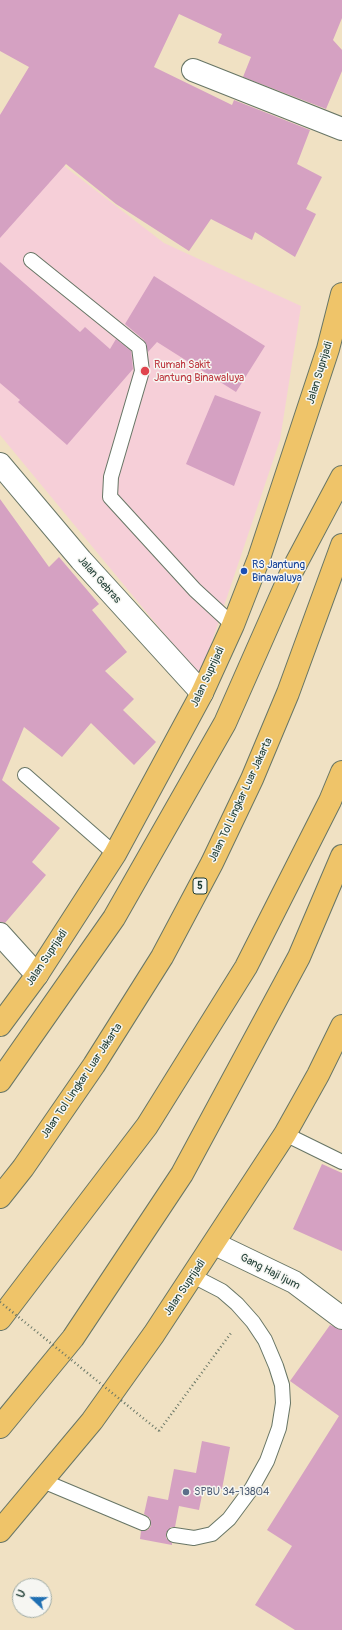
<!DOCTYPE html>
<html>
<head>
<meta charset="utf-8">
<style>
  body { margin:0 }
  #map { position:relative; width:342px; height:1630px; overflow:hidden; background:#f0e1c3; font-family:Pangolin,sans-serif }
  canvas { display:block }
  .north { position:absolute; left:12px; top:1578px; width:40px; height:40px; box-sizing:border-box; background:#f6f6f2; border:1px solid #a0aca6; border-radius:50%; rotate:292deg; font-size:11px; font-weight:700; line-height:16px; text-align:center; color:#1f3d34 }
  .north::after { content:''; display:block; margin:auto; width:14px; height:18px; background:#1f6fb2; clip-path:polygon(50% 0,100% 100%,50% 72%,0 100%) }
</style>
</head>
<body>
<div id="map">
<canvas width="342" height="1630"></canvas>
<div class="north">U</div>
</div>
<script>
const g = document.querySelector('canvas').getContext('2d');
g.lineJoin = 'round';
function fillPath(path, color) {
  g.fillStyle = color;
  g.fill(path, 'evenodd');
}
function shape(rows) {
  const path = new Path2D();
  for (const r of rows) {
    path.moveTo(r[0], r[1]);
    for (let i = 2; i < r.length; i += 2) path.lineTo(r[i], r[i + 1]);
  }
  return path;
}
function trace(path, color, width, dash) {
  g.strokeStyle = color;
  g.lineWidth = width;
  g.lineCap = dash ? 'butt' : 'round';
  g.setLineDash(dash || []);
  g.stroke(path);
}
function label(font, color, halo, rows, align = 'center') {
  g.font = font + ' Pangolin,sans-serif';
  g.lineWidth = 3;
  g.setLineDash([]);
  g.textBaseline = 'middle';
  g.strokeStyle = halo;
  g.fillStyle = color;
  for (const [text, x, y, turn = 0] of rows) {
    g.save();
    g.translate(x, y);
    g.rotate((+turn || 0) * Math.PI / 180);
    g.textAlign = isNaN(turn) ? turn : align;
    if (halo) g.strokeText(text, 0, 0);
    g.fillText(text, 0, 0);
    g.restore();
  }
}
const built = shape([
  [0,113,42,149,164,243,301,306,280,440,200,677,0,435]
]);
const building = shape([
  [0,0,342,0,342,18,333,40,342,50,342,71,326,109,243,77,251,57,218,43,222,34,179,14,154,67,232,105,234,100,310,130,297,164,322,177,306,209,316,214,295,257,255,232,252,240,211,219,189,251,116,204,66,164,0,238,0,115,29,67,0,51],
  [0,262,80,332,85,327,110,349,116,339,131,351,133,369,67,445,18,402,20,400,0,383],
  [154,276,265,346,236,392,157,342,148,352,144,340,125,324],
  [215,395,261,412,234,486,186,464],
  [0,499,49,567,59,557,99,604,92,610,127,652,105,671,134,699,123,710,156,742,134,765,91,723,62,757,24,727,2,780,60,828,32,862,46,875,5,923,0,922],
  [322,1164,342,1173,342,1251,293,1229],
  [330,1325,342,1330,342,1630,295,1630,255,1605,292,1546,267,1530,339,1416,290,1381],
  [202,1441,230,1447,222,1489,204,1485,199,1510,179,1506,175,1527,171,1527,166,1533,166,1538,172,1543,172,1545,140,1539,141,1531,148,1530,151,1526,150,1518,144,1514,148,1496,168,1500,174,1469,196,1473]
]);
const path = shape([
  [159,1431,231,1333]
]);
const service = shape([
  [31,260,139,347,142,371,111,477,110,497,195,590,233,625],
  [25,775,115,854],
  [285,1134,342,1162],
  [43,1481,143,1523],
  [174,1535,194,1538,212,1534,229,1519,252,1488,267,1461,279,1428,283,1403,282,1385,276,1366,265,1340,253,1322,237,1304,222,1291,193,1276]
]);
const minor = shape([
  [193,70,342,129],
  [0,464,81,560,202,693],
  [0,934,37,975],
  [215,1244,294,1282,342,1318]
]);
const primary = shape([
  [0,1025,37,975,115,854,202,693,233,625,259,558,328,349,342,294],
  [0,1531,92,1421,154,1334,285,1134,318,1075,342,1026]
]);
const motorway = shape([
  [0,1081,114,918,225,723,292,571,342,477],
  [0,1197,23,1168,94,1065,162,957,212,863,252,779,288,693,342,545],
  [0,1319,147,1126,246,967,330,801,342,772],
  [0,1427,73,1338,182,1174,299,957,342,856]
]);
const pathBridge = shape([
  [0,1302,159,1431]
]);
const markers = [
  [145,371,5,"#e0444e"],
  [244,571,4,"#1a4fb4"],
  [186,1492,4,"#5c6f8a"]
];
const shields = [
  [200,886,14]
];
const shieldNames = [
  ["5",200,886]
];
const healthNames = [
  ["Rumah Sakit",154,365],
  ["Jantung Binawaluya",154,378]
];
const streetNames = [
  ["Jalan Suprijadi",320,373,-73],
  ["Jalan Gebras",99,580,48],
  ["Jalan Suprijadi",208,677,-65],
  ["Jalan Tol Lingkar Luar Jakarta",241,800,-65],
  ["Jalan Suprijadi",47,958,-56],
  ["Jalan Tol Lingkar Luar Jakarta",82,1081,-56],
  ["Gang Haji Ijum",270,1272,27],
  ["Jalan Suprijadi",185,1288,-56]
];
const transitNames = [
  ["RS Jantung",252,565],
  ["Binawaluya",252,578]
];
const serviceNames = [
  ["SPBU 34-13804",194,1492]
];
fillPath(built, '#f6cfd8');
fillPath(building, '#d5a1c2');
trace(service, '#687666', 16);
trace(minor, '#687666', 24);
trace(primary, '#687666', 24);
trace(motorway, '#687666', 24);
trace(path, '#687666', 2.5, [1, 3]);
trace(service, '#fff', 14);
trace(minor, '#fff', 22);
trace(primary, '#efc469', 22);
trace(motorway, '#efc469', 22);
trace(pathBridge, '#687666', 2.5, [1, 3]);
for (const [x, y, r, color] of markers) {
  const dot = new Path2D();
  dot.arc(x, y, r, 0, 2 * Math.PI);
  g.fillStyle = color;
  g.fill(dot);
  trace(dot, '#f6f6f2', 1.5);
}
for (const [x, y, w] of shields) {
  const box = new Path2D();
  box.roundRect(x - w / 2, y - 8, w, 16, 3);
  g.fillStyle = '#f6f6f2';
  g.fill(box);
  trace(box, '#1f3d34', 1);
}
label('bold 10px', '#1f3d34', null, shieldNames);
label('11px', '#be3a42', '#f6f6f2', healthNames, 'left');
label('11px', '#1f3d34', '#f6f6f2', streetNames);
label('11px', '#164399', '#f6f6f2', transitNames, 'left');
label('11px', '#4e5e75', '#f6f6f2', serviceNames, 'left');
</script>
</body>
</html>
